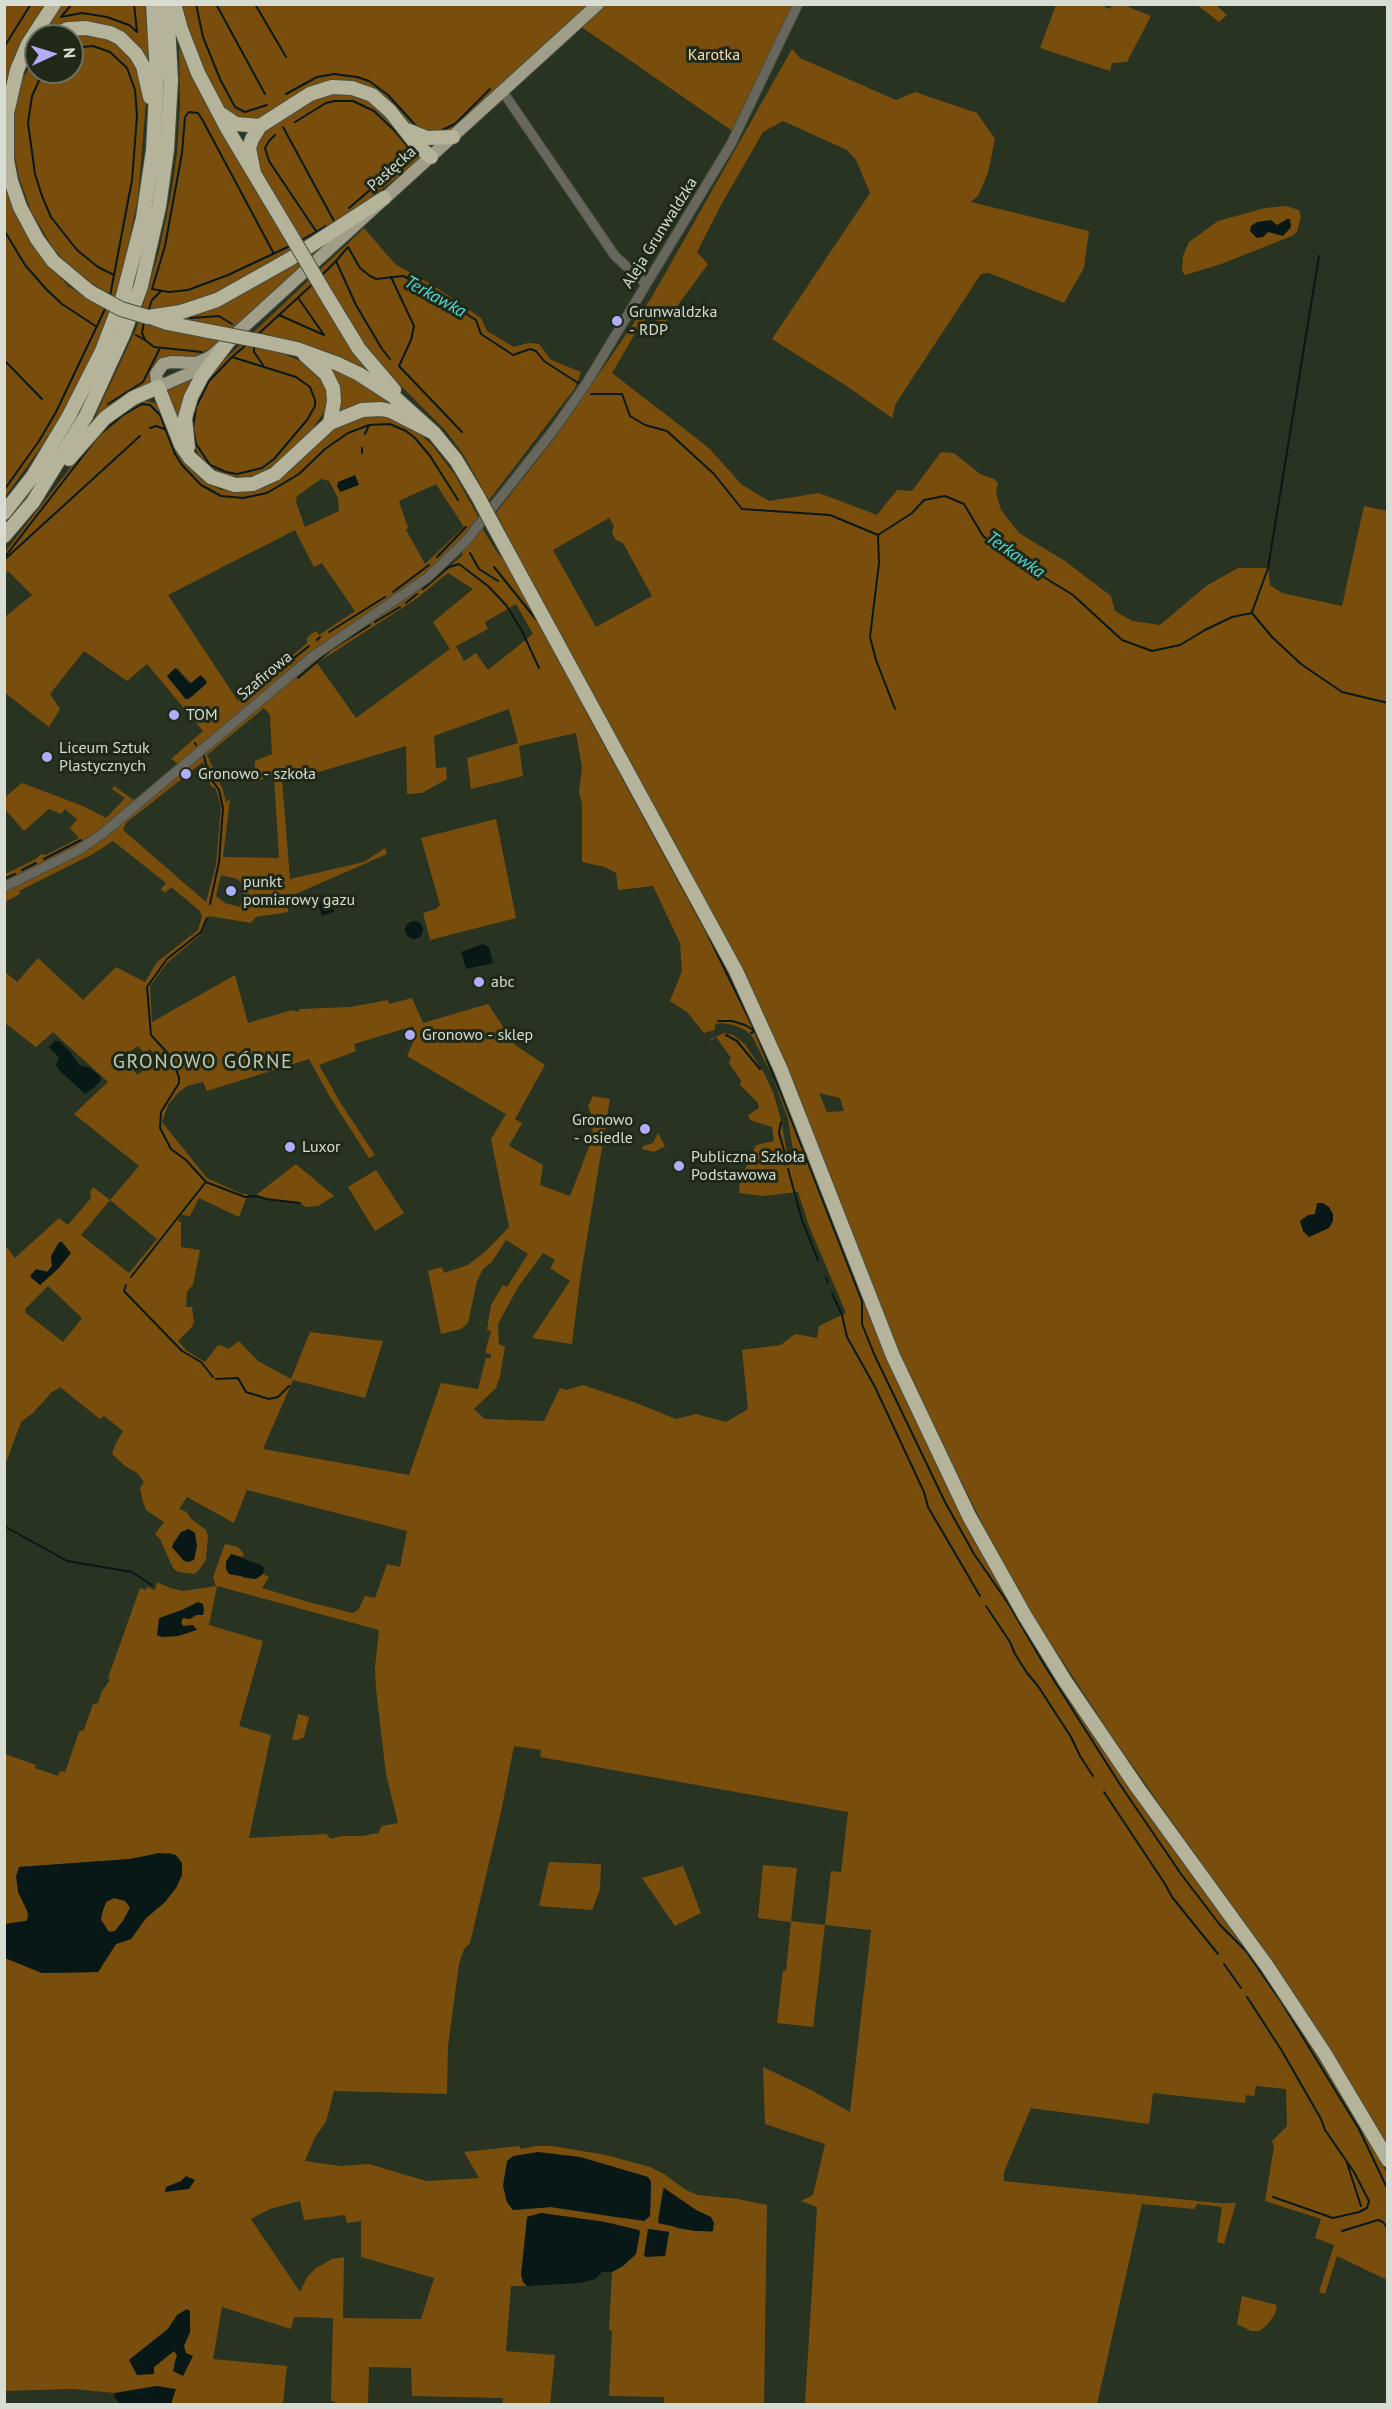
<!DOCTYPE html>
<html>
<head>
<meta charset="utf-8">
<style>
  body { margin:0 }
  #map { position:relative; width:1392px; height:2409px; overflow:hidden; background:#293321; font-family:"PT Sans",sans-serif }
  canvas { display:block }
  .frame { position:absolute; inset:0; border:6px solid #d7ddd2; pointer-events:none }
  .north { position:absolute; left:24px; top:24px; width:60px; height:60px; box-sizing:border-box; background:#202918; border:2px solid #697162; border-radius:50%; rotate:86deg; font-size:16px; font-weight:700; line-height:24px; text-align:center; color:#d7ddd2 }
  .north::after { content:''; display:block; margin:auto; width:21px; height:27px; background:#aeaefb; clip-path:polygon(50% 0,100% 100%,50% 72%,0 100%) }
</style>
</head>
<body>
<div id="map">
<canvas width="1392" height="2409"></canvas>
<div class="frame"></div>
<div class="north">N</div>
</div>
<script>
const g = document.querySelector('canvas').getContext('2d');
g.lineJoin = 'round';
function fillPath(path, color) {
  g.fillStyle = color;
  g.fill(path, 'evenodd');
}
function shape(rows) {
  const path = new Path2D();
  for (const r of rows) {
    if (r.length === 3) {
      path.moveTo(r[0] + r[2], r[1]);
      path.arc(r[0], r[1], r[2], 0, 2 * Math.PI);
      continue;
    }
    path.moveTo(r[0], r[1]);
    for (let i = 2; i < r.length; i += 2) path.lineTo(r[i], r[i + 1]);
  }
  return path;
}
function trace(path, color, width, dash) {
  g.strokeStyle = color;
  g.lineWidth = width;
  g.lineCap = dash ? 'butt' : 'round';
  g.setLineDash(dash || []);
  g.stroke(path);
}
function label(font, color, halo, rows, align = 'center') {
  g.font = font + ' "PT Sans",sans-serif';
  g.lineWidth = 6;
  g.setLineDash([]);
  g.textBaseline = 'middle';
  g.strokeStyle = halo;
  g.fillStyle = color;
  for (const [text, x, y, turn = 0] of rows) {
    g.save();
    g.translate(x, y);
    g.rotate((+turn || 0) * Math.PI / 180);
    g.textAlign = isNaN(turn) ? turn : align;
    if (halo) g.strokeText(text, 0, 0);
    g.fillText(text, 0, 0);
    g.restore();
  }
}
const green = shape([
  [4,5,49,5,4,96],
  [60,5,145,5,150,72,123,35,52,30,43,36,38,36],
  [182,5,591,5,460,124,447,133,419,132,348,82,257,121,227,116,198,57],
  [604,5,795,5,734,132,580,26],
  [1056,5,1100,5,1110,9,1112,5,1124,5,1151,16,1127,62,1112,63,1110,71,1040,48],
  [1197,5,1216,5,1227,15,1219,22],
  [76,33,100,35,119,44,138,67,146,101,138,198,117,298,85,279,69,266,53,248,31,211,19,177,15,157,13,121,16,99,23,78,36,57,36,72,72,72,72,36,65,36],
  [179,48,183,48,256,166,254,147,268,128,305,101,333,92,356,94,374,104,424,157,335,225,260,270,205,298,165,308,160,329,199,336,179,318,210,310,323,246,214,346,194,357,174,357,151,385,117,402,94,419,136,329,159,251,172,189,177,153,180,105],
  [792,49,800,58,896,100,915,92,977,113,995,139,988,173,978,196,971,202,1089,231,1084,268,1064,303,989,273,981,274,896,403,892,418,848,387,772,339,870,193,856,160,847,150,783,121,763,132,721,205,697,252,708,264,664,324,648,316,636,332,612,373,709,448,742,485,769,501,819,493,877,515,897,490,912,491,941,452,954,453,980,474,994,479,998,483,996,493,1001,510,1019,533,1065,561,1111,596,1115,611,1132,621,1160,625,1206,586,1238,568,1268,568,1270,585,1282,593,1342,606,1364,506,1387,511,1387,2147,1280,1974,1113,1738,1032,1614,998,1555,911,1380,876,1295,796,1087,748,980,540,598,496,513,557,435,653,295],
  [609,518,614,526,612,533,616,540,623,543,652,596,596,627,553,550],
  [819,1093,840,1098,844,1111,827,1112],
  [4,177,16,213,38,253,68,286,112,313,80,382,60,417,41,447,5,497],
  [1286,206,1299,210,1301,217,1297,232,1292,236,1221,264,1185,275,1182,271,1183,256,1189,242,1218,221,1265,208],
  [364,228,395,264,434,286,481,318,487,331,514,347,528,343,539,344,551,360,581,372,575,388,489,500,463,454,446,431,382,367,359,359,371,374,332,353,301,344,277,351,300,361,320,376,328,394,326,409,309,434,285,457,260,474,245,477,230,476,208,466,199,455,192,442,190,427,193,409,209,376,223,361],
  [328,365,351,375,398,407,336,416],
  [200,371,181,430,164,390],
  [142,400,155,403,161,407,183,458,192,470,202,480,221,490,251,492,271,485,289,472,332,431,360,416,384,415,410,425,432,445,455,475,481,522,441,567,445,570,462,556,463,549,482,528,496,551,506,562,680,879,734,983,778,1082,864,1299,1049,1666,1138,1799,1296,2020,1340,2089,1387,2173,1387,2280,1337,2256,1325,2294,1319,2292,1334,2245,1315,2238,1321,2219,1265,2201,1274,2147,1272,2141,1287,2126,1286,2089,1256,2086,1254,2096,1246,2095,1245,2103,1153,2093,1149,2124,1031,2108,1004,2172,1004,2181,1217,2203,1236,2203,1224,2244,1217,2242,1222,2207,1197,2204,1194,2209,1142,2204,1097,2404,805,2404,817,2207,801,2201,813,2195,825,2144,765,2124,763,2067,811,2090,850,2112,871,1930,825,1925,813,2027,777,2023,783,1971,786,1971,791,1922,758,1918,763,1865,797,1868,791,1921,825,1925,831,1871,841,1872,848,1812,540,1757,541,1750,514,1746,501,1812,470,1943,464,1949,459,1964,448,2046,447,2094,334,2091,326,2122,315,2137,305,2161,340,2166,369,2164,426,2181,479,2178,464,2152,519,2146,521,2149,536,2146,552,2146,606,2155,650,2167,664,2174,686,2190,698,2195,738,2199,767,2205,764,2404,664,2404,664,2397,609,2396,612,2331,609,2330,612,2272,623,2266,605,2222,541,2213,527,2217,525,2284,527,2286,511,2286,506,2351,555,2355,550,2404,503,2404,503,2398,412,2396,411,2368,369,2367,368,2404,335,2404,335,2401,331,2401,333,2318,294,2317,291,2329,222,2307,213,2359,287,2366,283,2404,171,2404,172,2401,157,2386,115,2393,73,2389,5,2391,5,1958,42,1973,98,1972,116,1944,131,1939,146,1918,164,1903,176,1888,182,1875,176,1855,170,1853,130,1859,19,1867,18,1892,27,1908,28,1919,26,1921,5,1924,5,1754,36,1765,35,1768,58,1776,60,1771,65,1772,79,1732,84,1730,93,1704,98,1703,102,1691,110,1680,108,1678,140,1588,146,1590,147,1587,155,1590,157,1582,170,1588,183,1591,216,1586,213,1577,225,1544,238,1547,244,1554,243,1557,231,1554,226,1562,244,1578,256,1579,263,1574,269,1577,262,1588,312,1603,353,1613,358,1610,365,1596,375,1598,387,1564,400,1567,407,1531,247,1490,234,1523,187,1497,179,1509,187,1512,190,1518,206,1530,208,1536,206,1560,198,1571,194,1574,178,1572,173,1568,160,1539,155,1534,164,1522,146,1510,143,1502,140,1488,144,1482,137,1473,125,1466,112,1454,115,1445,123,1431,104,1416,100,1419,60,1387,51,1393,33,1413,21,1422,5,1465,5,1245,15,1258,59,1218,68,1225,91,1198,90,1192,93,1187,110,1200,139,1166,74,1114,108,1082,53,1032,36,1047,5,1023,5,972,17,982,38,958,83,1000,116,967,145,982,157,962,198,930,202,917,200,911,171,887,165,893,161,889,166,883,113,841,93,854,19,891,20,894,5,902,5,874,36,859,41,854,46,855,79,838,70,828,77,819,65,809,61,814,49,809,24,831,5,809,5,797,22,783,83,806,106,818,125,798,112,789,114,786,138,803,181,766,171,759,203,731,147,664,127,681,84,651,50,694,60,709,49,727,5,693,5,617,32,595,8,571,5,574,5,552,98,432,109,422],
  [321,479,329,481,338,498,339,511,305,527,296,502,297,496],
  [436,484,464,527,425,564,406,530,408,528,399,501],
  [295,530,314,567,322,563,355,611,319,635,316,631,311,634,307,638,307,643,238,701,168,595],
  [448,573,473,589,433,622,450,649,356,718,317,663,416,599],
  [516,604,533,634,488,670,476,653,464,661,456,646,488,629,485,622],
  [177,668,191,683,201,675,190,698,185,699,167,676],
  [264,708,270,715,272,754,255,761,254,783,265,778,274,777,279,858,223,857,230,799,226,802,223,790,207,755],
  [509,709,518,743,467,758,471,789,523,776,519,746,576,733,582,768,579,792,582,804,582,862,605,867,616,873,618,890,653,886,680,943,682,971,670,1001,687,1012,704,1033,715,1030,715,1024,721,1023,734,1025,745,1030,752,1036,772,1075,788,1119,794,1157,791,1158,792,1162,784,1166,783,1163,788,1158,781,1120,773,1092,764,1073,745,1044,733,1035,724,1033,711,1039,711,1041,716,1037,731,1058,729,1063,741,1081,740,1085,758,1103,759,1108,748,1115,750,1120,772,1127,774,1141,756,1145,740,1180,739,1193,763,1196,798,1192,809,1226,846,1313,819,1326,817,1338,795,1334,781,1345,742,1350,748,1409,726,1422,696,1414,676,1419,631,1401,583,1385,566,1390,560,1388,544,1421,485,1419,474,1409,496,1388,500,1376,505,1347,499,1344,498,1324,517,1289,543,1253,555,1260,550,1268,570,1281,532,1338,572,1344,580,1280,610,1099,593,1096,588,1106,593,1119,592,1139,570,1196,540,1185,543,1165,509,1146,522,1123,515,1119,545,1065,515,1045,488,1004,423,1023,412,998,389,1004,388,1000,350,1007,299,1009,299,1012,292,1010,248,1023,235,975,152,1022,150,986,167,963,201,934,209,916,251,923,256,917,288,912,288,904,292,903,291,896,387,854,385,848,364,862,290,879,282,780,292,780,406,746,407,794,422,793,447,779,446,767,436,768,434,736],
  [203,762,207,778,211,786,216,789,221,807,216,865,206,902,123,830,126,823],
  [221,875,237,879,245,886,240,907,225,903,216,896],
  [413,1026,416,1036,407,1056,506,1114,491,1139,509,1227,486,1251,468,1265,444,1273,442,1267,428,1271,441,1334,461,1329,468,1323,477,1281,483,1269,492,1262,506,1240,528,1254,507,1287,503,1285,491,1305,487,1330,491,1331,486,1349,486,1353,491,1354,491,1358,486,1358,478,1389,441,1383,409,1475,263,1449,293,1380,365,1398,383,1341,310,1332,291,1379,258,1361,239,1341,228,1349,221,1345,217,1346,205,1362,187,1351,178,1341,192,1327,194,1322,192,1307,186,1307,187,1291,193,1285,200,1250,181,1247,181,1222,178,1221,181,1215,190,1216,199,1198,239,1217,248,1194,242,1194,207,1178,162,1122,168,1105,178,1093,187,1086,203,1082,207,1091,309,1059,330,1097,369,1158,375,1155,340,1102,319,1065,356,1051,354,1044],
  [138,1046,144,1053,150,1049,158,1060,137,1075,124,1056],
  [110,1200,157,1239,129,1273,81,1235],
  [59,1244,57,1269,40,1285,30,1277,43,1270,47,1272,52,1266,51,1256],
  [48,1286,82,1318,63,1342,26,1313,25,1309],
  [189,1529,184,1561,172,1547,173,1543,181,1532],
  [217,1586,379,1630,375,1667,376,1689,386,1774,398,1823,382,1826,378,1833,362,1836,342,1836,331,1839,326,1834,249,1838,271,1735,239,1726,263,1641,209,1625],
  [580,2157,648,2177,651,2182,650,2216,621,2218,551,2207,513,2210,507,2202,505,2195],
  [663,2188,696,2210,711,2217,712,2232,679,2229,658,2219],
  [300,2201,304,2220,345,2215,347,2223,361,2221,361,2257,434,2278,421,2319,343,2318,344,2257,332,2259,316,2268,307,2277,300,2292,251,2219,270,2209],
  [650,2229,669,2232,665,2256,647,2230],
  [177,2315,190,2332,183,2346,186,2353,192,2356,174,2365,177,2355,174,2351,154,2367,129,2360,168,2329],
  [496,819,516,918,430,940,423,913,436,909,440,905,421,838],
  [658,1133,665,1146,654,1152,642,1149,643,1146,653,1143],
  [296,1164,334,1196,318,1206,306,1207,300,1203,266,1199,256,1195],
  [376,1170,404,1213,375,1231,348,1187],
  [298,1714,309,1717,304,1737,298,1740,292,1740],
  [549,1862,601,1864,600,1889,592,1910,539,1906],
  [683,1866,701,1913,675,1926,642,1878],
  [114,1898,125,1900,130,1908,123,1921,115,1931,109,1932,101,1920,102,1913,106,1902],
  [1242,2296,1277,2305,1275,2314,1267,2325,1259,2331,1251,2331,1237,2324]
]);
const water = shape([
  [1287,219,1290,219,1291,227,1283,236,1268,232,1263,237,1257,238,1250,231,1251,226,1257,222,1271,220,1277,225],
  [355,475,359,485,340,492,337,486,338,482],
  [175,668,189,683,191,683,201,675,207,682,206,684,190,698,186,699,167,676],
  [324,894,329,894,334,912,322,916,317,901],
  [414,930,9],
  [483,944,489,947,493,963,466,969,461,952],
  [55,1041,59,1041,71,1053,79,1065,90,1068,100,1076,101,1080,95,1087,85,1094,59,1070,56,1065,59,1058,49,1047],
  [1317,1203,1323,1203,1329,1207,1333,1214,1333,1221,1329,1228,1309,1237,1303,1231,1300,1221,1308,1215,1315,1214],
  [59,1242,62,1242,71,1253,59,1268,40,1285,30,1276,36,1269,47,1272,52,1266,51,1256],
  [189,1529,195,1533,197,1546,194,1560,188,1562,184,1561,172,1547,181,1532],
  [231,1554,261,1565,264,1568,263,1574,256,1579,229,1574,226,1569,226,1562],
  [198,1602,203,1604,204,1610,203,1615,196,1615,190,1619,183,1618,181,1622,183,1626,193,1625,197,1630,178,1636,162,1637,157,1635,159,1618,182,1610],
  [159,1853,176,1855,182,1863,182,1875,176,1888,164,1903,146,1918,131,1939,116,1944,98,1972,42,1973,5,1958,5,1924,26,1921,29,1915,18,1892,16,1876,19,1867,130,1859],
  [114,1898,125,1901,130,1908,123,1921,115,1931,109,1932,101,1920,102,1913,106,1902],
  [538,2152,580,2157,648,2177,651,2182,650,2216,644,2221,551,2207,513,2210,507,2202,503,2186,507,2161,513,2156],
  [186,2176,195,2180,189,2189,165,2192,166,2187,181,2181],
  [664,2188,696,2210,711,2217,714,2223,713,2231,695,2231,658,2223],
  [541,2213,605,2222,639,2230,640,2232,636,2254,623,2266,612,2272,602,2272,595,2279,580,2283,527,2286,523,2282,521,2275,527,2217],
  [648,2229,669,2232,665,2256,646,2257,644,2255],
  [187,2309,190,2311,190,2332,184,2346,186,2353,193,2356,183,2376,173,2371,177,2355,174,2351,154,2367,154,2374,137,2375,129,2360,168,2329,177,2315],
  [157,2386,176,2389,171,2404,120,2404,114,2397,115,2393]
]);
const stream = shape([
  [72,4,61,17,82,13,107,17,129,25,137,32,134,4],
  [196,4,203,37,220,79,235,107,245,112,267,105],
  [216,4,265,94],
  [255,4,286,57],
  [4,47,31,4],
  [72,48,93,46,110,52,127,68,135,90,137,116,132,180,110,296],
  [43,72,32,96,28,123,35,174,42,196,51,217,77,250,98,267,114,275],
  [286,94,317,77,334,74,357,77,369,81,388,95,417,127],
  [295,122,326,103,335,101,353,101,374,111,396,132,413,153,349,208],
  [283,127,334,221],
  [440,131,455,124,490,89],
  [275,135,269,141,265,148,269,161,316,231],
  [4,230,25,265,47,290,62,304,97,327],
  [300,241,326,226],
  [273,252,203,121,198,113,189,112,185,117,182,153,165,246,152,289,169,292,188,290,228,275,292,245],
  [336,261,348,247,360,268,370,276,376,279,403,276,413,281,476,320,481,334,513,355,530,349,536,351,544,361,578,383],
  [320,277,336,261,356,305,382,349,390,359],
  [391,277,414,326,411,340,399,366,462,432],
  [148,311,152,300,161,291],
  [279,315,324,335,299,299],
  [190,318,219,316,232,324],
  [144,322,142,333,145,340,154,347,202,352],
  [136,335,145,340],
  [256,336,314,283],
  [254,344,254,352,263,365],
  [232,357,296,377,310,387,315,400,315,406,307,420,274,459,262,468,237,474,226,472,210,465,196,444,193,428,196,407,209,381,232,357,247,344],
  [4,360,42,399],
  [591,394,622,394,630,416,645,425,667,431,714,474,742,509,830,515,878,535,912,513,924,500,945,496,964,504,983,536,1011,557,1073,595,1122,640,1152,651,1180,645,1205,630,1232,617,1252,613,1272,637,1301,664,1342,692,1388,703],
  [108,404,143,382,160,348],
  [150,428,156,426,164,429],
  [365,434,369,425],
  [362,448,362,453],
  [4,490,39,441,56,412,106,307],
  [878,535,879,563,870,637,876,660,895,709],
  [470,553,479,569,498,581],
  [437,557,466,527],
  [4,558,99,435,123,415,142,404,150,405,160,415,175,454,182,465,201,485,221,496,243,498,267,493,299,474,325,449,348,433,369,425,390,424,406,431,415,438,430,456,458,500],
  [4,560,140,436],
  [494,567,539,623,568,676],
  [423,589,449,567,459,564,488,586,506,605,522,631,539,668],
  [393,592,429,565],
  [406,603,417,594],
  [1252,612,1268,568,1319,256],
  [375,622,400,607],
  [329,632,385,597],
  [317,640,320,637],
  [284,666,309,646],
  [298,678,332,649,370,625],
  [270,679,279,670],
  [251,694,259,689],
  [585,708,705,929,755,1031,780,1091,862,1301,862,1324,874,1354,945,1502,974,1554,1008,1603,1045,1666,1121,1786,1181,1874,1220,1925,1246,1951,1282,2003,1359,2129,1388,2190],
  [195,743,196,745],
  [204,756,209,776,219,790,223,808,219,862,210,904],
  [44,859,81,840],
  [22,870,36,863],
  [4,879,15,874],
  [207,918,201,932,167,959,147,987,151,1035,173,1059,179,1078,179,1083,161,1112,160,1128,171,1149,186,1160,206,1182,245,1197,257,1196,266,1199,300,1203],
  [718,1021,732,1021,745,1025,755,1031,751,1033],
  [726,1035,737,1041,760,1069],
  [781,1122,779,1133,786,1157],
  [788,1169,802,1220,818,1260],
  [131,1277,205,1183],
  [826,1278,828,1283],
  [126,1285,124,1291,182,1351,201,1362,213,1377],
  [832,1293,842,1315,847,1337,875,1387,924,1492,928,1507,980,1596],
  [216,1379,238,1378,246,1392,269,1399,278,1397,289,1386],
  [4,1526,67,1561,132,1572,152,1585],
  [986,1606,1010,1642,1015,1654,1027,1673,1038,1686,1071,1737,1080,1756,1093,1776],
  [1104,1792,1165,1884,1172,1897,1218,1954],
  [1224,1964,1241,1988],
  [1247,1997,1282,2051,1321,2119,1325,2130,1354,2172,1369,2201,1367,2208,1359,2212,1333,2218,1273,2197],
  [1347,2163,1361,2206],
  [1342,2231,1378,2220,1383,2222,1388,2229]
]);
const minor = shape([
  [503,92,615,256,646,284],
  [4,887,77,851,102,834,312,657,427,578,466,541,553,431,586,384,731,144,798,4]
]);
const major = shape([
  [208,358,196,363,171,362,163,364,156,374,158,387,188,374,215,353,598,4]
]);
const highway = shape([
  [54,4,28,44,17,70,7,113,7,160,11,181,20,207,37,239,53,261,90,292],
  [174,4,181,29,198,73,228,130,289,232],
  [52,36,68,29,86,28,110,33,120,38,136,54,143,66,150,97],
  [221,114,236,124,260,126],
  [407,130,427,138,453,137],
  [254,173,249,148,252,139,260,126,310,94,332,87,352,88,372,95,390,111,416,144,431,157],
  [328,298,359,349,394,390],
  [148,317,181,312,217,300,290,259,384,198],
  [150,317,167,323,208,331],
  [260,341,297,349,338,364,359,374,393,396,434,433,456,460,477,495],
  [305,355,326,374,333,388,334,401,330,423],
  [188,447,185,418,191,397,202,376,231,338],
  [69,459,105,418,133,398,158,387,181,445,190,458,211,477,235,485,253,484,275,474,330,423,362,410,381,409,391,411,434,433],
  [4,513,33,476,69,416,102,351,123,296,143,218,153,150,157,75,153,4],
  [498,534,736,971,781,1070,893,1356,969,1516,1025,1616,1065,1681,1137,1787,1267,1966,1325,2054,1388,2160],
  [4,536,33,502,86,416,124,333,141,286,159,207,167,150,171,80,167,4]
]);
const highwayBridge = shape([
  [289,232,328,298],
  [90,292,121,309,148,317],
  [208,331,260,341],
  [477,495,498,534]
]);
const markers = [
  [617,321,6,"#aeaefb"],
  [174,715,6,"#aeaefb"],
  [47,757,6,"#aeaefb"],
  [186,774,6,"#aeaefb"],
  [231,891,6,"#aeaefb"],
  [479,982,6,"#aeaefb"],
  [410,1035,6,"#aeaefb"],
  [645,1129,6,"#aeaefb"],
  [290,1147,6,"#aeaefb"],
  [679,1166,6,"#aeaefb"]
];
const parkNames = [
  ["Karotka",714,55]
];
const streetNames = [
  ["Pasłęcka",392,169,-42],
  ["Aleja Grunwaldzka",660,233,-58],
  ["Szafirowa",265,676,-40]
];
const poiNames = [
  ["Grunwaldzka",629,312],
  ["- RDP",629,330],
  ["TOM",186,715],
  ["Liceum Sztuk",59,748],
  ["Plastycznych",59,766],
  ["Gronowo - szkoła",198,774],
  ["punkt",243,882],
  ["pomiarowy gazu",243,900],
  ["abc",491,982],
  ["Gronowo - sklep",422,1035],
  ["Gronowo",633,1120,"right"],
  ["- osiedle",633,1138,"right"],
  ["Luxor",302,1147],
  ["Publiczna Szkoła",691,1157],
  ["Podstawowa",691,1175]
];
const waterNames = [
  ["Terkawka",435,297,29],
  ["Terkawka",1015,555,35]
];
const quarterNames = [
  ["GRONOWO GÓRNE",203,1062]
];
fillPath(green, '#794e0d');
fillPath(water, '#071817');
trace(stream, '#071817', 2);
trace(minor, '#454e3d', 11);
trace(major, '#454e3d', 14);
trace(highway, '#454e3d', 16);
trace(minor, '#68675d', 9);
trace(major, '#a09d89', 12);
trace(highway, '#b6b39b', 14);
trace(highwayBridge, '#454e3d', 16, []);
trace(highwayBridge, '#b6b39b', 14);
for (const [x, y, r, color] of markers) {
  const dot = new Path2D();
  dot.arc(x, y, r, 0, 2 * Math.PI);
  g.fillStyle = color;
  g.fill(dot);
  trace(dot, '#202918', 2);
}
label('16px', '#fbdcb8', '#202918', parkNames);
label('16px', '#d7ddd2', '#202918', streetNames);
label('16px', '#d7ddd2', '#202918', poiNames, 'left');
label('italic 18px', '#50dbd6', '#202918', waterNames);
g.letterSpacing = '1.5px';
label('20px', '#becbb4', '#202918', quarterNames);
g.letterSpacing = '0px';
</script>
</body>
</html>
